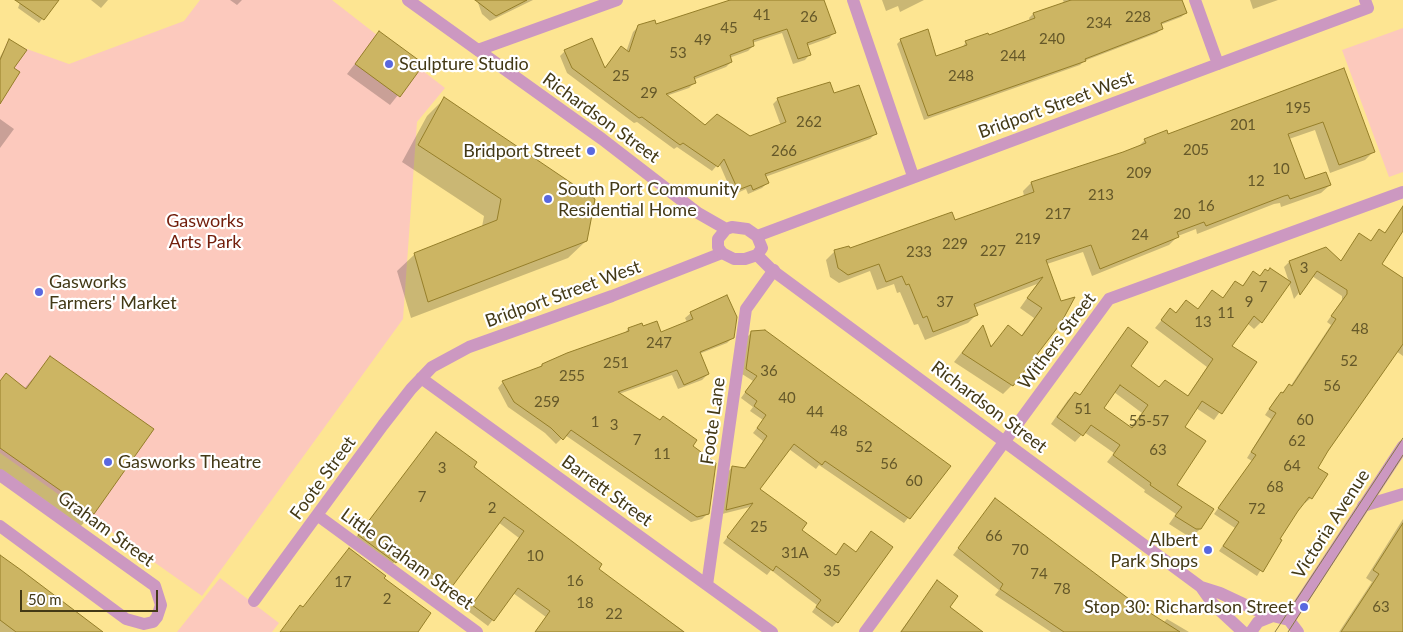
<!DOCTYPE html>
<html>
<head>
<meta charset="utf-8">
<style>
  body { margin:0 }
  #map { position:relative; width:1403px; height:632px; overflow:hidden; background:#fde592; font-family:Lato,sans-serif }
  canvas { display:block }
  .scale { position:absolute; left:20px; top:590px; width:138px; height:22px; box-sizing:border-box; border:2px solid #433916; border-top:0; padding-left:6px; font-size:15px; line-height:18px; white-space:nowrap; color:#433916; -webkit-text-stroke:4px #fff; paint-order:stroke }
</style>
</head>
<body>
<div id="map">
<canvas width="1403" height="632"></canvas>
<div class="scale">50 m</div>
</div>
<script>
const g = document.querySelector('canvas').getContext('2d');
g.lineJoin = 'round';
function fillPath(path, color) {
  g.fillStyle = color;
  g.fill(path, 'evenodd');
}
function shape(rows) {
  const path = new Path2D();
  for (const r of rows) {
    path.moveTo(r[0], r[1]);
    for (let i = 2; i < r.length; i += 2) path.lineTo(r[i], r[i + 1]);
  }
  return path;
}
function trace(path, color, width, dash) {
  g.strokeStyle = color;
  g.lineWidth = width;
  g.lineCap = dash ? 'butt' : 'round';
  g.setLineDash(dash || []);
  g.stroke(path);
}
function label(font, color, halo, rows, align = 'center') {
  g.font = font + ' Lato,sans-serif';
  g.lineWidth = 4.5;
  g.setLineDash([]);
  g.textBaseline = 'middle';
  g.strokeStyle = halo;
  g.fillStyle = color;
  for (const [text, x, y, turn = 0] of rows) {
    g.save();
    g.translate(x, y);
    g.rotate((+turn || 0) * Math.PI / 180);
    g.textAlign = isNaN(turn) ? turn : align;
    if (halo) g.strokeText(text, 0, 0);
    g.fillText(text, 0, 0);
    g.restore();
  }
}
const green = shape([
  [200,0,332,0,445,88,417,122,403,319,202,596,0,453,0,60,7,42,69,64,184,21],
  [1403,28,1403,172,1389,177,1342,50],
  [220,578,279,623,272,632,177,632]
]);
const shadow = shape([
  [21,0,57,0,39,23,18,8],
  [91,0,108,0,101,8],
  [230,0,242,0,237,5],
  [477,0,533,0,490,21,482,14],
  [731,0,823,0,834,33,829,38,807,46,810,54,805,60,793,64,782,33,752,43,753,46,748,51,729,58,731,62,726,67,693,80,694,83,689,88,666,96,705,127,750,138,781,126,773,104,778,99,833,95,875,134,870,139,765,177,767,183,762,188,748,194,746,189,733,195,719,163,712,171,677,147,674,149,637,122,634,123,567,73,560,56,565,51,604,69,616,53,626,52,633,32,638,27,655,25],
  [882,0,924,0,900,12,898,6,886,11],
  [1063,0,1181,0,1186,13,1181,17,1160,25,1161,29,1157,33,1084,61,1080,65,924,120,897,44,901,40,936,58,962,48,966,42,988,37,1030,21,1029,18,1033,14,1064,3],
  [1250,0,1278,0,1253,9],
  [379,33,422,65,390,105,347,74],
  [9,41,12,68,0,102,0,57],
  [1343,69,1374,151,1365,160,1330,173,1315,130,1289,139,1304,181,1330,185,1321,193,1281,207,1280,203,1274,204,1197,234,1196,229,1178,236,1169,245,1092,276,1083,252,1047,264,1060,303,1012,385,1003,394,954,362,982,327,990,347,1008,327,1021,336,1034,318,1020,308,1037,284,974,308,977,314,968,323,925,340,918,324,914,325,900,292,897,293,894,284,877,290,870,271,839,283,830,277,826,260,834,252,850,250,954,221,1024,196,1023,191,1031,183,1137,148,1145,140,1167,135],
  [444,99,586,241,568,258,411,318,397,271,415,254,482,227,484,216,402,162,427,116],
  [0,119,14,129,0,148],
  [1403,207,1403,228,1380,265,1403,280,1403,356,1396,351,1316,468,1311,498,1305,503,1303,502,1297,510,1257,576,1219,551,1235,528,1214,514,1252,461,1247,458,1271,419,1265,415,1276,398,1289,386,1290,387,1331,325,1327,322,1342,300,1342,296,1312,276,1294,299,1289,283,1261,322,1254,329,1247,323,1230,346,1255,362,1214,420,1196,408,1183,427,1175,486,1200,529,1193,536,1188,536,1169,524,1176,514,1144,492,1145,490,1107,462,1114,453,1084,432,1075,442,1051,424,1068,400,1075,393,1079,396,1128,328,1129,367,1158,388,1187,397,1207,367,1155,328,1170,310,1175,313,1186,302,1197,310,1212,292,1222,299,1236,282,1242,286,1253,273,1259,277,1265,270,1289,282,1284,267,1289,262,1340,262,1359,235,1370,242,1379,231,1384,234],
  [1114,392,1142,413,1130,428,1102,408],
  [691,313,733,337,727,343,699,354,708,374,702,380,678,389,672,375,619,394,691,447,708,513,702,519,691,522,565,435,556,444,545,433,508,407,498,388,503,382,539,368,542,365,623,335,628,329,641,325,642,327,660,333,687,322,685,318],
  [752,332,949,466,904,523,819,465,816,469,789,449,758,490,800,531,835,556,844,545,856,553,837,622,832,627,812,612,817,605,794,588,771,570,767,575,723,543,750,507,722,514,728,472,732,467,744,469,763,441,753,433,763,420,750,411,753,407,741,398,753,381,742,374,747,337],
  [50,358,93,513,79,528,0,472,0,381,24,389],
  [436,434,597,570,685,632,535,632,546,617,513,593,488,626,468,611,519,538,498,522,444,593,398,558,389,568,353,541],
  [995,500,1132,603,1163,623,1167,619,1189,632,1051,632,995,595,999,590,953,555],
  [1403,519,1403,632,1339,632,1372,582,1366,578],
  [0,557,102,632,0,632],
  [937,582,949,607,966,632,900,632]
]);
const building = shape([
  [15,0,59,0,44,20,15,0],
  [475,0,527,0,496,16,475,0],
  [730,0,824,0,836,33,807,43,811,55,798,59,787,29,753,40,754,46,730,55,732,62,694,77,696,83,666,94,705,125,717,114,750,136,786,122,777,98,830,82,834,93,859,85,877,134,765,174,769,183,753,190,751,185,738,190,724,159,718,167,683,143,680,145,642,117,639,118,572,68,564,50,592,38,605,68,621,46,629,52,638,25,655,20,656,24,730,0],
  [1071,0,1182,0,1187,13,1161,23,1163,29,1085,59,1086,61,928,116,900,39,928,29,936,56,967,45,965,41,988,33,989,35,1035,18,1033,13,1071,0],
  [379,31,424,64,400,97,355,64,379,31],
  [9,39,27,50,14,68,20,72,0,104,0,60,9,39],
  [1344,68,1375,152,1339,165,1323,122,1288,134,1305,179,1326,172,1331,185,1290,199,1288,195,1284,196,1206,226,1204,222,1177,232,1179,237,1100,269,1091,245,1046,260,1061,301,1075,297,1061,323,1013,386,962,353,983,325,991,347,1008,325,1022,336,1042,308,1027,298,1043,277,974,304,978,315,933,332,927,316,923,318,909,284,906,285,902,276,886,282,879,264,848,275,838,268,834,250,849,246,850,248,952,212,955,220,1034,192,1031,182,1123,152,1146,143,1144,139,1167,130,1168,134,1344,68],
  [444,97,595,199,587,241,428,302,414,253,497,220,501,199,418,145,444,97],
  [1403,206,1403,231,1382,264,1403,278,1403,344,1328,451,1318,468,1328,474,1312,499,1309,497,1298,511,1280,539,1282,540,1263,572,1223,546,1239,522,1218,508,1256,455,1251,452,1276,413,1269,409,1281,392,1283,393,1289,384,1292,386,1336,319,1331,316,1347,294,1347,290,1317,271,1300,295,1289,261,1326,247,1341,261,1359,233,1371,241,1379,229,1385,233,1403,206],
  [1270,268,1291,282,1262,323,1254,316,1232,346,1257,362,1222,414,1202,401,1185,427,1206,441,1177,485,1214,509,1201,529,1196,529,1175,516,1182,507,1150,485,1151,483,1113,455,1120,445,1091,425,1083,436,1057,417,1075,392,1080,395,1128,327,1148,342,1131,366,1159,387,1165,380,1188,396,1213,359,1161,320,1170,308,1176,313,1186,300,1198,309,1212,290,1223,298,1235,281,1243,286,1253,271,1260,276,1265,269,1268,271,1270,268],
  [1120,385,1148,405,1132,428,1104,408,1120,385],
  [727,295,737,317,734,338,700,352,709,374,684,385,677,370,618,392,660,420,663,416,697,440,693,446,716,463,709,514,697,517,571,430,563,440,551,428,514,402,502,381,542,366,542,364,567,353,629,331,628,328,642,323,643,326,657,321,661,332,693,319,690,312,727,295],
  [765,330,951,466,910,519,825,461,822,465,794,444,760,489,807,523,802,530,836,555,844,543,856,552,871,531,893,547,838,623,816,607,821,600,799,583,776,566,773,571,727,537,753,503,726,510,732,466,745,468,767,436,757,428,766,415,754,406,757,401,745,392,757,376,746,369,751,331,765,330],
  [50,356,154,429,94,514,0,448,0,381,6,373,26,389,50,356],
  [436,432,477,462,474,467,602,564,599,569,684,632,535,632,550,611,518,588,494,621,472,605,524,531,504,517,451,588,404,552,396,563,358,535,436,432],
  [995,498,1133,602,1180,632,1064,632,1000,589,1003,584,958,548,995,498],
  [1403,523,1403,632,1341,632,1379,574,1373,570,1403,523],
  [349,548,386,576,384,578,431,613,418,632,280,632,300,605,303,607,349,548],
  [0,555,21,570,103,632,16,632,0,620,0,555],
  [937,580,958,596,950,607,983,632,901,632,937,580]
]);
const minor = shape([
  [853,0,913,176],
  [1195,0,1218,64],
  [478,50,617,0],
  [757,236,1368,8,1365,0],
  [421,378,772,632],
  [0,475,155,586,161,605,157,617,153,622,144,624,126,619,0,526],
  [1363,506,1403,494],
  [317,515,477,632],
  [707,585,746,309,774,270],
  [254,601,383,425,411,389,432,367,469,347,612,296,722,253],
  [865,632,1109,299,1403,192]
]);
const tertiary = shape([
  [408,0,602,139,698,213,726,229],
  [732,227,747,229,757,236,762,248,757,255,745,259,734,259,722,253,718,247,718,239,726,229,732,227],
  [757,255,772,270,1201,587,1213,604,1243,632],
  [1201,587,1220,593,1269,616],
  [1289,620,1403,446],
  [1251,632,1258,622,1273,616,1289,620,1298,632]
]);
const tram = shape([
  [1275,632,1403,438],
  [1288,632,1403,455]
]);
const markers = [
  [389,64,5,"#5968df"],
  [591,151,5,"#5968df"],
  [548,199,5,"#5968df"],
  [39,292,5,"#5968df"],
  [108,462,5,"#5968df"],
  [1208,550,5,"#5968df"],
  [1304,607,5,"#5968df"]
];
const numberNames = [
  ["41",762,15],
  ["26",809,17],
  ["228",1138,17],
  ["234",1099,23],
  ["45",729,28],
  ["240",1052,39],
  ["49",703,40],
  ["53",678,53],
  ["244",1013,56],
  ["25",621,76],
  ["248",961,76],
  ["29",649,93],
  ["195",1298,108],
  ["262",809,122],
  ["201",1243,125],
  ["205",1196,150],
  ["266",784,151],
  ["10",1281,169],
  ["209",1139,173],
  ["12",1256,181],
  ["213",1101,195],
  ["16",1206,206],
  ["217",1058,214],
  ["20",1182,214],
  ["24",1140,235],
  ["219",1028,239],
  ["229",955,244],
  ["227",993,251],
  ["233",919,252],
  ["3",1304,268],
  ["7",1263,287],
  ["37",945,302],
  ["9",1249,302],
  ["11",1226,313],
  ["13",1203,322],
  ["48",1360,329],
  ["247",659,343],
  ["52",1349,361],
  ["251",616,363],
  ["36",769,371],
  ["255",572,376],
  ["56",1332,386],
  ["40",787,398],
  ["259",547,402],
  ["51",1083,409],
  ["44",815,412],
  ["60",1305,420],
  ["55-57",1149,421],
  ["1",595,422],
  ["3",614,425],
  ["48",839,431],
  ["7",637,440],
  ["62",1297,441],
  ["52",864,447],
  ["63",1158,450],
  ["11",662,454],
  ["56",889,464],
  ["64",1292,466],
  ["3",442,468],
  ["60",914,481],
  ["68",1275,487],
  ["7",422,497],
  ["2",492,508],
  ["72",1257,509],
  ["25",759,527],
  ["66",994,536],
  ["70",1020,550],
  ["31A",795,553],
  ["10",535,556],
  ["35",832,571],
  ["74",1039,574],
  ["16",575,581],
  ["17",343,582],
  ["78",1062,589],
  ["2",387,599],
  ["18",585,603],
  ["63",1381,607],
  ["22",614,614]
];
const poiNames = [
  ["Sculpture Studio",399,64],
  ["Bridport Street",581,151,"right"],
  ["South Port Community",558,189],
  ["Residential Home",558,210],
  ["Gasworks",49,282],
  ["Farmers' Market",49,303],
  ["Gasworks Theatre",118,462],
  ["Albert",1198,540,"right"],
  ["Park Shops",1198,561,"right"],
  ["Stop 30: Richardson Street",1294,607,"right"]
];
const streetNames = [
  ["Bridport Street West",1056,105,-20],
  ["Richardson Street",601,118,36],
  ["Bridport Street West",563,294,-20],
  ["Withers Street",1057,341,-53],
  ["Richardson Street",989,407,37],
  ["Foote Lane",713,421,-82],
  ["Foote Street",323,478,-54],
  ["Barrett Street",607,491,36],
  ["Victoria Avenue",1331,524,-57],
  ["Graham Street",106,529,36],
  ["Little Graham Street",407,559,36]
];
const parkNames = [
  ["Gasworks",205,221],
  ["Arts Park",205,242]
];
fillPath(green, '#fcc9bd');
fillPath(shadow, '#0003');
fillPath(building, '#ccb563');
trace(building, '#957e29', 1);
trace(minor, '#cc98c1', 12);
trace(tertiary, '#cc98c1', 12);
trace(tram, '#887944', 1);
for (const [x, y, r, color] of markers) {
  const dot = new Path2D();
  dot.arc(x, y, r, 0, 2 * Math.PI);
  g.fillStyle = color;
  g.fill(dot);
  trace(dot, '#fff', 2);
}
label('15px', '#655829', null, numberNames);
label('18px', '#433916', '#fff', poiNames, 'left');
label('18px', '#433916', '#fff', streetNames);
label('18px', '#721e0b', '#fff', parkNames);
</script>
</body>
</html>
